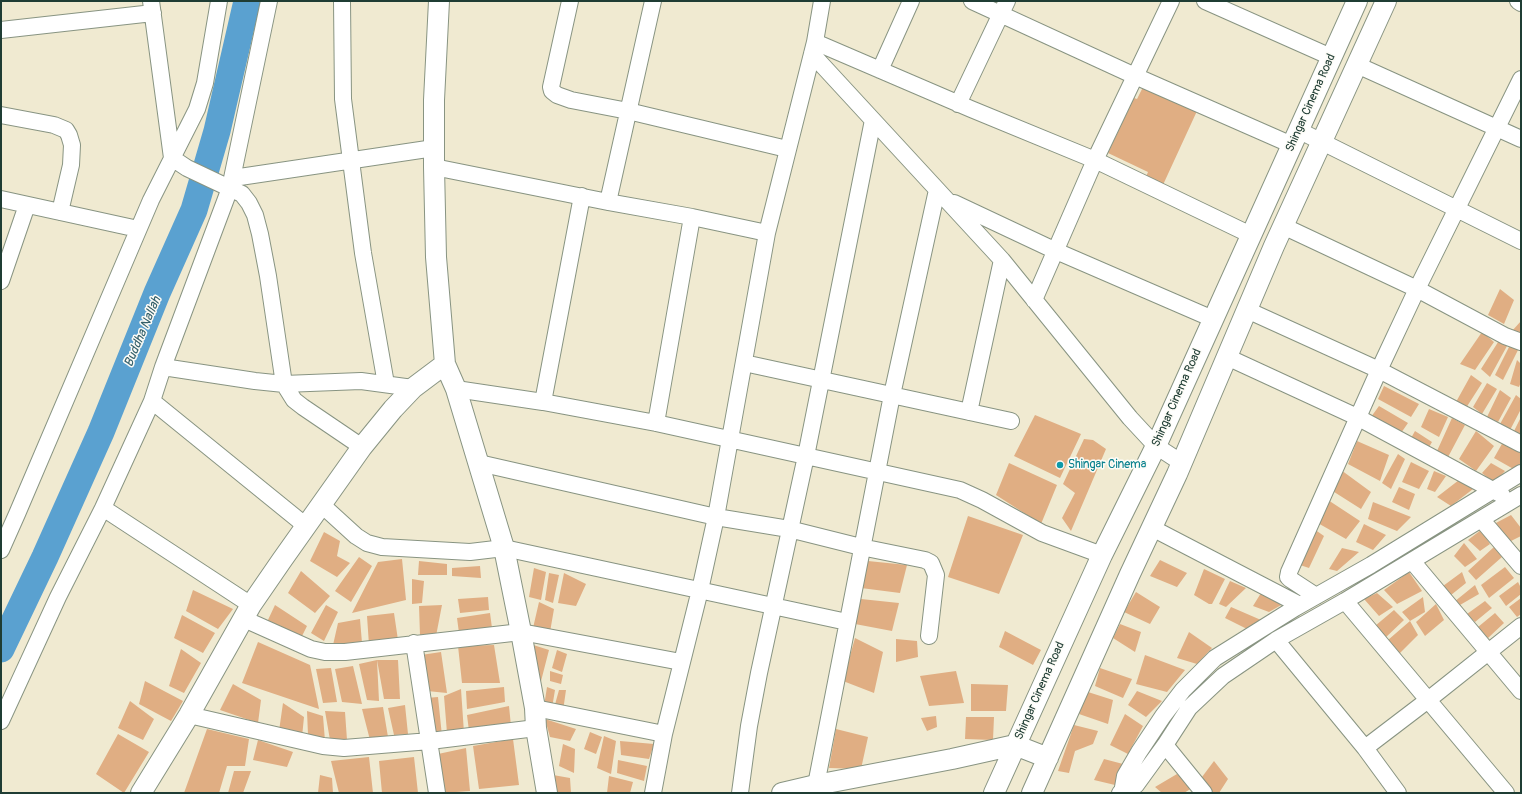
<!DOCTYPE html>
<html>
<head>
<meta charset="utf-8">
<style>
  body { margin:0 }
  #map { position:relative; width:1522px; height:794px; overflow:hidden; background:#f0ead1; font-family:Pangolin,sans-serif }
  canvas { display:block }
  .frame { position:absolute; inset:0; border:2px solid #1f3d34; pointer-events:none }
</style>
</head>
<body>
<div id="map">
<canvas width="1522" height="794"></canvas>
<div class="frame"></div>
</div>
<script>
const g = document.querySelector('canvas').getContext('2d');
g.lineJoin = 'round';
function shape(rows) {
  const path = new Path2D();
  for (const r of rows) {
    path.moveTo(r[0], r[1]);
    for (let i = 2; i < r.length; i += 2) path.lineTo(r[i], r[i + 1]);
  }
  return path;
}
function trace(path, color, width, dash) {
  g.strokeStyle = color;
  g.lineWidth = width;
  g.lineCap = dash ? 'butt' : 'round';
  g.setLineDash(dash || []);
  g.stroke(path);
}
function fillPath(path, color) {
  g.fillStyle = color;
  g.fill(path, 'evenodd');
}
function label(font, color, halo, rows, align = 'center') {
  g.font = font + ' Pangolin,sans-serif';
  g.lineWidth = 3;
  g.setLineDash([]);
  g.textBaseline = 'middle';
  g.strokeStyle = halo;
  g.fillStyle = color;
  for (const [text, x, y, turn = 0] of rows) {
    g.save();
    g.translate(x, y);
    g.rotate((+turn || 0) * Math.PI / 180);
    g.textAlign = isNaN(turn) ? turn : align;
    if (halo) g.strokeText(text, 0, 0);
    g.fillText(text, 0, 0);
    g.restore();
  }
}
const river = shape([
  [1,649,45,557,101,432,157,293,194,210,217,131,247,1]
]);
const building = shape([
  [1143,87,1197,111,1162,187,1145,179,1148,172,1108,153,1134,98,1137,99],
  [1500,289,1514,300,1504,324,1488,315],
  [1521,321,1521,336,1512,331],
  [1482,332,1494,342,1475,370,1460,364],
  [1500,339,1507,346,1490,377,1481,369],
  [1510,345,1519,348,1503,380,1495,375],
  [1517,360,1521,364,1521,382,1519,387,1510,384],
  [1471,375,1482,383,1466,408,1456,402],
  [1487,383,1497,389,1482,414,1473,407],
  [1384,386,1419,404,1411,417,1378,399],
  [1500,390,1511,398,1498,422,1487,417],
  [1516,395,1521,399,1521,409,1509,432,1500,424],
  [1379,406,1408,423,1401,433,1371,417],
  [1429,409,1448,417,1439,437,1421,427],
  [1035,415,1081,434,1060,478,1014,456],
  [1521,417,1521,435,1514,431],
  [1452,418,1465,425,1447,459,1437,451],
  [1415,431,1432,442,1428,449,1410,440],
  [1476,431,1494,446,1476,471,1459,459],
  [1084,439,1093,440,1106,449,1071,531,1062,518,1075,493,1063,484],
  [1357,441,1389,455,1380,481,1348,464],
  [1503,442,1521,452,1521,467,1517,471,1494,458],
  [1398,454,1405,459,1391,489,1382,483],
  [1411,462,1429,471,1419,489,1402,482],
  [1009,463,1057,485,1041,524,996,495],
  [1491,463,1505,471,1494,483,1482,473],
  [1341,470,1371,492,1361,509,1331,490],
  [1434,471,1446,476,1435,492,1427,489],
  [1459,480,1473,489,1451,506,1437,497],
  [1399,487,1415,494,1409,510,1392,502],
  [1328,500,1360,521,1346,539,1316,522],
  [1373,502,1411,517,1397,531,1368,519],
  [1511,515,1521,528,1521,536,1509,542,1494,524],
  [968,516,1023,535,999,594,948,577],
  [1364,524,1386,535,1373,550,1356,542],
  [1314,529,1324,536,1309,568,1300,565],
  [1481,530,1490,544,1480,551,1468,540],
  [324,532,340,541,337,556,350,563,337,577,310,561],
  [1464,543,1477,559,1465,567,1454,556],
  [1494,547,1502,557,1476,580,1468,571],
  [1342,548,1359,552,1337,571,1329,569],
  [359,557,372,566,351,602,335,591],
  [402,559,406,600,352,613,378,562],
  [1160,560,1187,573,1177,587,1150,576],
  [419,561,447,564,447,575,418,575],
  [868,561,907,565,900,593,861,588],
  [480,566,481,578,452,576,452,568],
  [1505,567,1514,578,1489,598,1481,585],
  [534,568,546,572,541,600,529,597],
  [1204,569,1225,579,1212,604,1209,604,1194,595],
  [301,571,330,596,315,613,288,593],
  [1409,572,1422,591,1397,604,1384,590],
  [1462,572,1466,583,1451,595,1443,586],
  [549,573,559,575,553,603,545,600],
  [564,573,586,584,576,606,558,603],
  [412,579,424,581,422,603,412,604],
  [1230,581,1246,588,1226,607,1219,604],
  [1518,582,1521,588,1521,594,1506,606,1499,596],
  [1475,585,1479,594,1460,605,1454,602],
  [193,590,233,609,218,629,186,611],
  [1136,592,1160,607,1150,624,1124,612],
  [1261,593,1283,604,1269,612,1253,606],
  [1377,593,1393,607,1379,616,1364,599],
  [488,597,489,610,460,613,458,599],
  [1423,597,1425,612,1410,621,1402,612],
  [1521,598,1521,614,1517,617,1509,607],
  [861,599,899,603,892,631,855,624],
  [1485,601,1492,608,1475,622,1467,614],
  [539,602,554,609,550,632,533,628],
  [1436,604,1444,620,1425,636,1416,622],
  [275,605,307,626,301,638,267,622],
  [326,605,338,612,324,641,311,633],
  [442,605,436,636,420,635,419,606],
  [1231,607,1261,620,1247,629,1225,618],
  [1394,610,1404,620,1384,639,1375,626],
  [394,613,398,640,369,645,367,616],
  [490,613,492,628,459,633,457,618],
  [1495,613,1504,623,1488,638,1478,627],
  [182,615,215,633,203,653,174,638],
  [360,619,362,643,333,645,338,623],
  [1410,621,1418,635,1399,654,1388,640],
  [1120,624,1141,632,1135,652,1113,638],
  [1005,631,1041,650,1033,665,999,647],
  [1189,632,1212,648,1197,664,1177,658],
  [855,638,883,652,874,693,843,681],
  [896,639,917,641,918,657,896,662],
  [258,642,310,665,319,709,242,683],
  [527,643,549,650,540,685],
  [494,645,500,683,462,683,458,646],
  [181,649,201,663,184,693,169,686],
  [557,650,567,654,562,672,552,668],
  [441,652,447,693,427,691,421,655],
  [1145,655,1185,670,1167,692,1136,684],
  [377,660,398,660,400,699,384,699,377,660,379,701,367,700,359,664],
  [353,666,362,704,342,702,335,669],
  [331,668,337,702,323,703,316,669],
  [1100,668,1132,679,1123,698,1095,686],
  [550,671,563,675,561,684,550,681],
  [956,671,964,703,929,706,920,676],
  [145,681,183,701,171,721,139,704],
  [233,684,261,700,258,723,220,710],
  [971,684,1008,685,1006,711,971,711],
  [504,687,505,702,467,709,466,691],
  [547,687,555,690,552,708,544,706],
  [461,689,464,733,447,733,444,696],
  [559,690,566,690,563,711,554,708],
  [1137,691,1162,701,1146,717,1128,705],
  [1088,692,1113,700,1108,724,1079,714],
  [438,697,442,736,432,737,426,698],
  [130,701,154,719,143,740,118,728],
  [283,703,304,717,302,737,279,731],
  [405,705,408,734,394,735,388,708],
  [509,706,511,726,469,731,467,715],
  [383,707,388,737,370,740,362,709],
  [307,711,323,716,325,741,308,735],
  [325,711,345,712,347,740,330,740],
  [1125,714,1143,726,1128,754,1110,745],
  [936,716,937,727,927,731,921,718],
  [966,717,994,717,993,740,965,739],
  [545,719,576,729,570,741,550,737],
  [1074,725,1098,731,1093,744,1075,751,1069,773,1058,771],
  [207,729,249,739,245,766,227,766,219,793,184,793],
  [836,729,868,737,861,769,829,768],
  [590,732,602,737,596,754,584,749],
  [118,734,149,752,124,793,96,774],
  [604,736,616,741,611,774,597,768],
  [513,739,519,785,479,789,473,746],
  [258,740,293,752,287,767,253,760],
  [620,741,654,744,649,759,621,755],
  [563,744,575,749,574,773,559,766],
  [466,748,470,791,442,793,438,754],
  [369,757,373,793,339,793,331,761],
  [414,757,418,793,382,793,379,761],
  [1104,759,1123,764,1115,785,1094,780],
  [618,760,647,766,644,781,617,773],
  [1214,761,1228,779,1219,793,1213,793,1202,777],
  [234,771,251,771,243,793,228,793],
  [1177,774,1192,788,1184,793,1162,793,1155,787],
  [320,775,332,778,333,793,318,793],
  [553,775,570,778,571,793,555,793],
  [609,776,633,782,630,793,607,793]
]);
const minor = shape([
  [151,1,172,158,187,168,242,194,249,203,255,215,260,234,268,276,284,384,294,400,303,407,362,447],
  [342,1,343,99,363,253,386,384],
  [570,1,551,87,552,91,557,95,571,100,628,111,787,149],
  [972,1,1135,76,1292,145],
  [1205,1,1331,57],
  [1518,1,1521,3],
  [1,30,153,13],
  [815,42,971,109,1095,160,1251,235],
  [812,54,1002,260,1130,418,1156,446,1182,463],
  [1357,65,1521,139],
  [880,70,911,1],
  [958,104,1007,1],
  [1,115,54,125,66,130,69,135,72,145,71,165,60,212],
  [1298,130,1521,241],
  [434,167,608,202,692,217,767,233],
  [233,178,434,148],
  [1,199,138,229],
  [608,202,653,1],
  [954,203,1056,251,1213,319],
  [1283,226,1417,289,1505,336,1521,342],
  [1,281,27,205],
  [1034,300,1095,160,1171,1],
  [1247,310,1379,370,1521,444],
  [1227,357,1357,417,1502,495],
  [744,363,1011,421],
  [163,367,255,381,284,384,361,381,413,388],
  [456,389,543,402,656,423,960,490,982,500,1042,533,1102,555],
  [152,401,306,526],
  [543,402,582,196],
  [969,412,1002,260],
  [656,423,692,217],
  [479,463,716,517,789,529,861,547,925,560,931,563,936,575,929,636],
  [322,505,356,536,367,543,382,547,470,552,504,548,847,622],
  [103,508,251,605],
  [1481,519,1521,566],
  [1152,528,1300,605],
  [1,550,17,514,151,200,197,109,205,83,219,1],
  [1412,561,1521,691],
  [1316,596,1290,579,1288,577,1289,572,1379,370,1417,289,1521,79],
  [1345,601,1506,793],
  [244,619,311,649,325,652,345,652,521,632,681,662],
  [1276,640,1365,748,1398,793],
  [414,643,437,793],
  [535,708,664,734],
  [189,715,323,746,344,748,430,741,536,728],
  [1,721,58,597,103,508,152,401,163,367,230,188,269,1],
  [1165,745,1204,793],
  [1365,748,1428,700,1521,626],
  [816,785,892,395,937,190],
  [653,793,664,734,700,590,716,517,767,233,815,42,822,1],
  [740,793,749,726,759,673,806,456,873,120],
  [1120,793,1136,785,1165,745,1189,708,1223,676,1276,640,1345,601,1521,495],
  [1122,793,1125,776,1139,752,1163,716,1183,690,1215,658,1295,608,1371,565,1521,473]
]);
const tertiary = shape([
  [439,1,434,100,434,167,436,257,445,364,456,389,504,548,521,632,535,708,536,728,547,793],
  [141,793,189,715,251,605,282,560,362,447,393,409,413,388,445,364],
  [782,793,816,785,952,759,1015,745,1048,758],
  [994,793,1102,555,1156,446,1357,1],
  [1032,793,1130,574,1177,474,1274,246,1386,1]
]);
const markers = [
  [1060,465,4,"#0f9aa8"]
];
const streetNames = [
  ["Shingar Cinema Road",1311,103,-66],
  ["Shingar Cinema Road",1177,398,-66],
  ["Shingar Cinema Road",1040,691,-66]
];
const cultureNames = [
  ["Shingar Cinema",1068,465]
];
const waterNames = [
  ["Buddha Nallah",143,332,-67]
];
trace(river, '#5aa1d0', 27);
fillPath(building, '#e0ae83');
trace(minor, '#889482', 18);
trace(tertiary, '#889482', 22);
trace(minor, '#fff', 16);
trace(tertiary, '#fff', 20);
for (const [x, y, r, color] of markers) {
  const dot = new Path2D();
  dot.arc(x, y, r, 0, 2 * Math.PI);
  g.fillStyle = color;
  g.fill(dot);
  trace(dot, '#fdfcf7', 1.5);
}
label('12px', '#1f3d34', '#fdfcf7', streetNames);
label('12px', '#0d838f', '#fdfcf7', cultureNames, 'left');
label('italic 13px', '#34606b', '#fdfcf7', waterNames);
</script>
</body>
</html>
